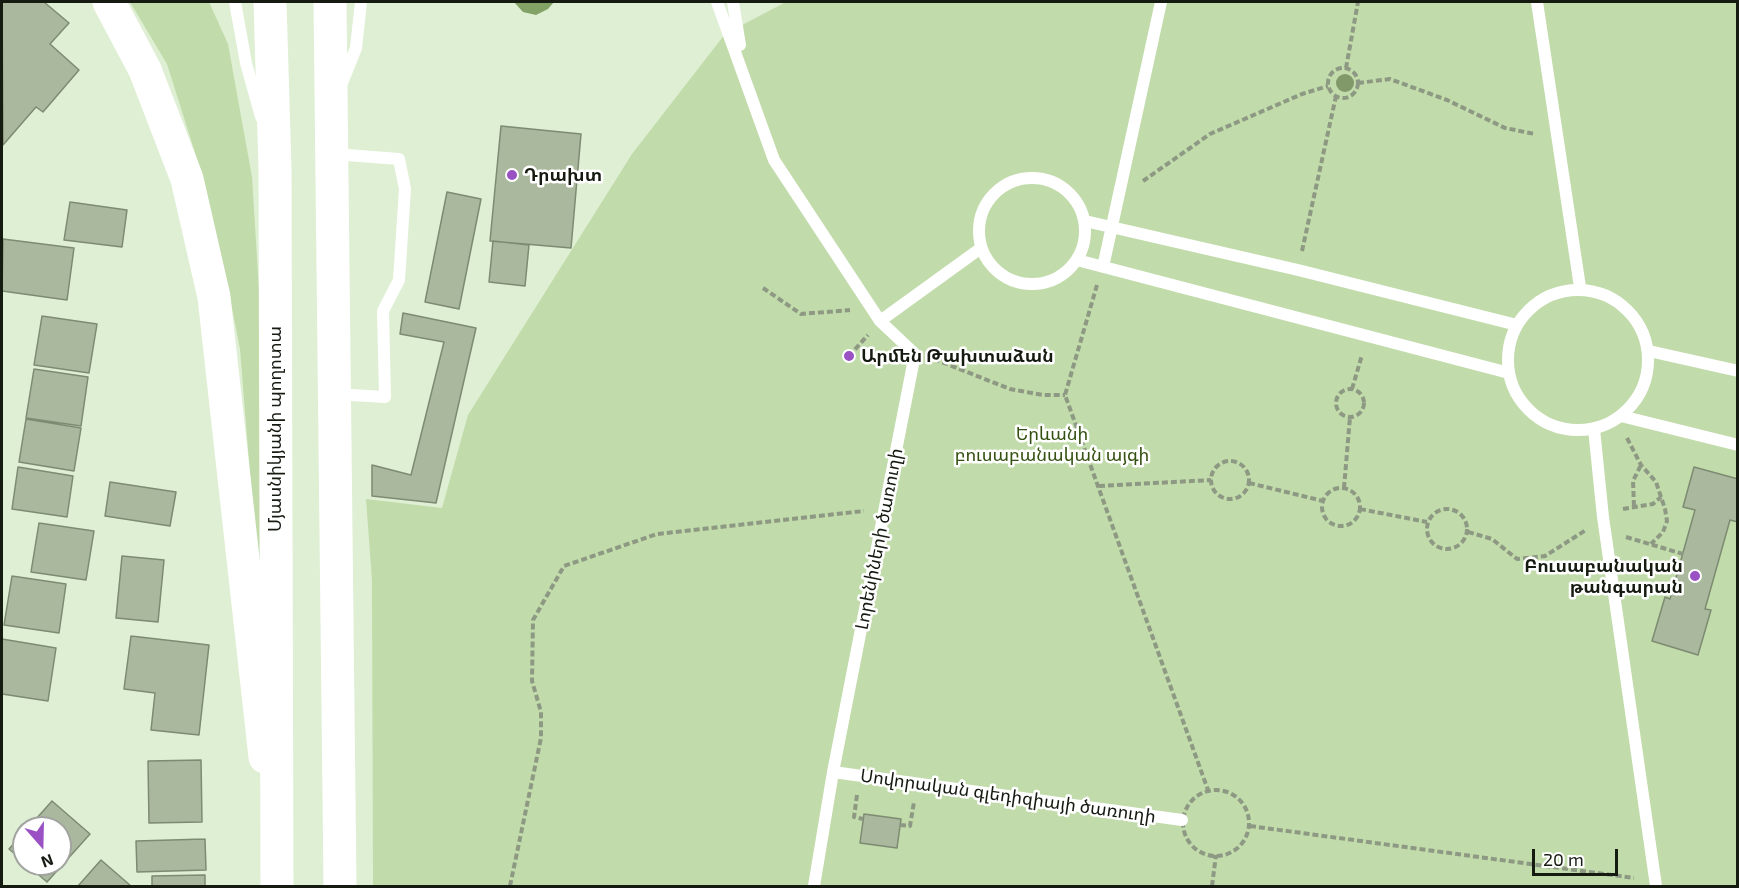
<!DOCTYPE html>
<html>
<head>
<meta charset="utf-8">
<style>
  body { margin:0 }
  #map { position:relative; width:1739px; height:888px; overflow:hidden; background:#dfefd3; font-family:"Exo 2",sans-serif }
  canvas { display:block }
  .frame { position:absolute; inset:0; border:3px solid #161b11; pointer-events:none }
  .north { position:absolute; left:12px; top:816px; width:60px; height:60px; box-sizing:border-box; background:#fff; border:2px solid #a2a4a0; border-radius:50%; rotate:160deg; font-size:16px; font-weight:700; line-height:24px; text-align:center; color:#161b11 }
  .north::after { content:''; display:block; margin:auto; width:21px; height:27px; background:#9951c4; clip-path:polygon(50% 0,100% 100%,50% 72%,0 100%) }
  .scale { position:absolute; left:1532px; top:849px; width:86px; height:27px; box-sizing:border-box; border:3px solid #161b11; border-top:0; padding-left:8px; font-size:18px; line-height:21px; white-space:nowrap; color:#161b11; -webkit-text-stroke:4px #fff; paint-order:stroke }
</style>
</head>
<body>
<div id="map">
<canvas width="1739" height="888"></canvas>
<div class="frame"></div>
<div class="north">N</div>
<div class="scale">20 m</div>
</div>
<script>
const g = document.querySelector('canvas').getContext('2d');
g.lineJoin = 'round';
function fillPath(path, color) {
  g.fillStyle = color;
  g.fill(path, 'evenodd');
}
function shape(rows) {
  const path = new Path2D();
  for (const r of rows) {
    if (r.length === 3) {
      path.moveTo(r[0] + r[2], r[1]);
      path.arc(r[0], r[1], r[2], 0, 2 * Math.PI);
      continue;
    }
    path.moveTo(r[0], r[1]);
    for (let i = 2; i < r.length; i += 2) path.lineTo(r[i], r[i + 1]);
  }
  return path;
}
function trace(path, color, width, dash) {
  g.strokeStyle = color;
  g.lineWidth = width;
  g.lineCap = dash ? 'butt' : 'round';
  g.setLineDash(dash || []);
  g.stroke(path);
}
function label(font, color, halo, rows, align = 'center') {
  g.font = font + ' "Exo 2","Noto Sans Armenian",sans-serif';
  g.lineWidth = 5;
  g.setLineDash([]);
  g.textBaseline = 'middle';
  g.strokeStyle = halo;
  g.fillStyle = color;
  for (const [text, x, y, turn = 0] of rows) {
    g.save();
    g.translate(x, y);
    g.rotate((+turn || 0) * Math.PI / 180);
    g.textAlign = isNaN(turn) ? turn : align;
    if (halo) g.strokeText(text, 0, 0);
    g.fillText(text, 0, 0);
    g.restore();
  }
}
const green = shape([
  [130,2,209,2,228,44,252,177,264,371,265,662,240,349,232,308,204,181,167,64],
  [786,2,1737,2,1737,886,373,886,372,580,366,499,442,508,468,415,632,154,725,34]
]);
const water = shape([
  [514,2,554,2,548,9,536,15,523,12]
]);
const building = shape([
  [2,2,44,2,69,23,50,44,79,70,43,112,36,107,3,145,2,2],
  [501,126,581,134,571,248,490,241,501,126],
  [447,192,481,199,459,309,425,302,447,192],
  [70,202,127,210,122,247,64,240,70,202],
  [3,239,74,248,67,300,2,291,3,239],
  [493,241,529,245,525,286,489,282,493,241],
  [403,313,476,328,436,503,372,496,372,465,411,475,444,342,400,334,403,313],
  [42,316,97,324,89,373,34,365,42,316],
  [34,369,88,377,81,426,26,418,34,369],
  [26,419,81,428,74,471,19,462,26,419],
  [18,467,73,476,67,517,12,509,18,467],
  [1694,467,1738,479,1738,522,1730,520,1705,609,1711,610,1698,655,1652,641,1665,597,1670,599,1695,510,1683,507,1694,467],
  [110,482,176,492,170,526,105,516,110,482],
  [39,523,94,531,86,580,31,572,39,523],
  [122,556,164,560,158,622,116,618,122,556],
  [12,576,66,584,59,633,4,625,12,576],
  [131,636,209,645,199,735,151,730,155,693,124,689,131,636],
  [2,639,56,648,48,701,2,694,2,639],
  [201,760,202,822,149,823,148,761,201,760],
  [52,801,90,834,47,882,26,864,60,864,60,828,28,828,52,801],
  [864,814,901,819,897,848,860,843,864,814],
  [24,832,24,862,9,849,24,832],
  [205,839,206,870,137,872,136,841,205,839],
  [101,860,131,886,78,886,101,860],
  [205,875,205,886,152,886,152,876,205,875]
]);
const path = shape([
  [1343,83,15],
  [1346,68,1358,2],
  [1358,83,1390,79,1447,100,1505,128,1535,134],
  [1143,181,1210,134,1302,94,1328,86],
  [1302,251,1336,96],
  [1097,285,1065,395,1208,790],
  [763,288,801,314,850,310],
  [849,356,868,335],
  [934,359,1010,389,1043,395,1065,395],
  [1352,389,1362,355],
  [1350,403,14],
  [1627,438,1641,465,1656,482,1665,509,1667,521,1663,532,1651,544],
  [1230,480,19],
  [1249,483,1323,501],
  [1099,486,1211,480],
  [1341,507,19],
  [1344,488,1350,417],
  [1634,506,1633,481,1641,465],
  [1447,529,20],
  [1360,509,1427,522],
  [1623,509,1653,504,1661,497],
  [1468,532,1492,539,1517,559,1545,556,1586,530],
  [1626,537,1683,554],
  [1216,823,33],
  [857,795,854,817,863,819],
  [900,825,910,826,914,802],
  [1250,826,1634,878],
  [510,886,541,738,541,712,532,681,533,620,564,566,657,534,864,511],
  [1212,886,1216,855]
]);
const lane = shape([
  [235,2,246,63,261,117],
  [717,2,774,160,880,321,981,248],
  [733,2,740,45],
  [1537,2,1580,287],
  [342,83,356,48,361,2],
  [334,154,399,159,405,189,399,280,383,311,385,397,335,394],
  [1032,231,53],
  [1085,221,1298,270,1517,325],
  [1077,260,1509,373],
  [1103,267,1161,2],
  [1578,360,70],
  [1649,351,1738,371],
  [1621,416,1738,445],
  [1594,429,1603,517,1656,886],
  [833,772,1182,820],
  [814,886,833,772,915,354,880,321]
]);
const primary = shape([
  [109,2,145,70,187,179,214,297,265,757]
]);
const highway = shape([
  [270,2,275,169,277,886],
  [330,2,340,886]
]);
const trees = [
  [1345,83]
];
const markers = [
  [512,175,6,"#9951c4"],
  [849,356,6,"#9951c4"],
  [1695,576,6,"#9951c4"]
];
const poiNames = [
  ["Դրախտ",524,175],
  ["Արմեն Թախտաձան",861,356],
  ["Բուսաբանական",1683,566,"right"],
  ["թանգարան",1683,587,"right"]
];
const streetNames = [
  ["Մյասնիկյանի պողոտա",275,429,-90],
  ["Լորենիների ծառուղի",879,539,-79],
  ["Սովորական գլեդիզիայի ծառուղի",1008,796,8]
];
const parkNames = [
  ["Երևանի",1052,434],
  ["բուսաբանական այգի",1052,455]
];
fillPath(green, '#c1dbaa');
fillPath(water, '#82a266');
fillPath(building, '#aab89e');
trace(building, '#7d8b72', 1.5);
trace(path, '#8e9984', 4, [6, 3]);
trace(lane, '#fff', 12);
trace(primary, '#fff', 33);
trace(highway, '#fff', 33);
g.fillStyle = '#819868';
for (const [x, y] of trees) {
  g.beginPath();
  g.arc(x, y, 9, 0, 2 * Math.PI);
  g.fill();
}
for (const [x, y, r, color] of markers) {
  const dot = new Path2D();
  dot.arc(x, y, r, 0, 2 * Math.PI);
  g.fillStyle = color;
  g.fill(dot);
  trace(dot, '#fff', 2);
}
label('bold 18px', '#161b11', '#fff', poiNames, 'left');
label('18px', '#161b11', '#fff', streetNames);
label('18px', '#345111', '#fff', parkNames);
</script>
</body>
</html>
